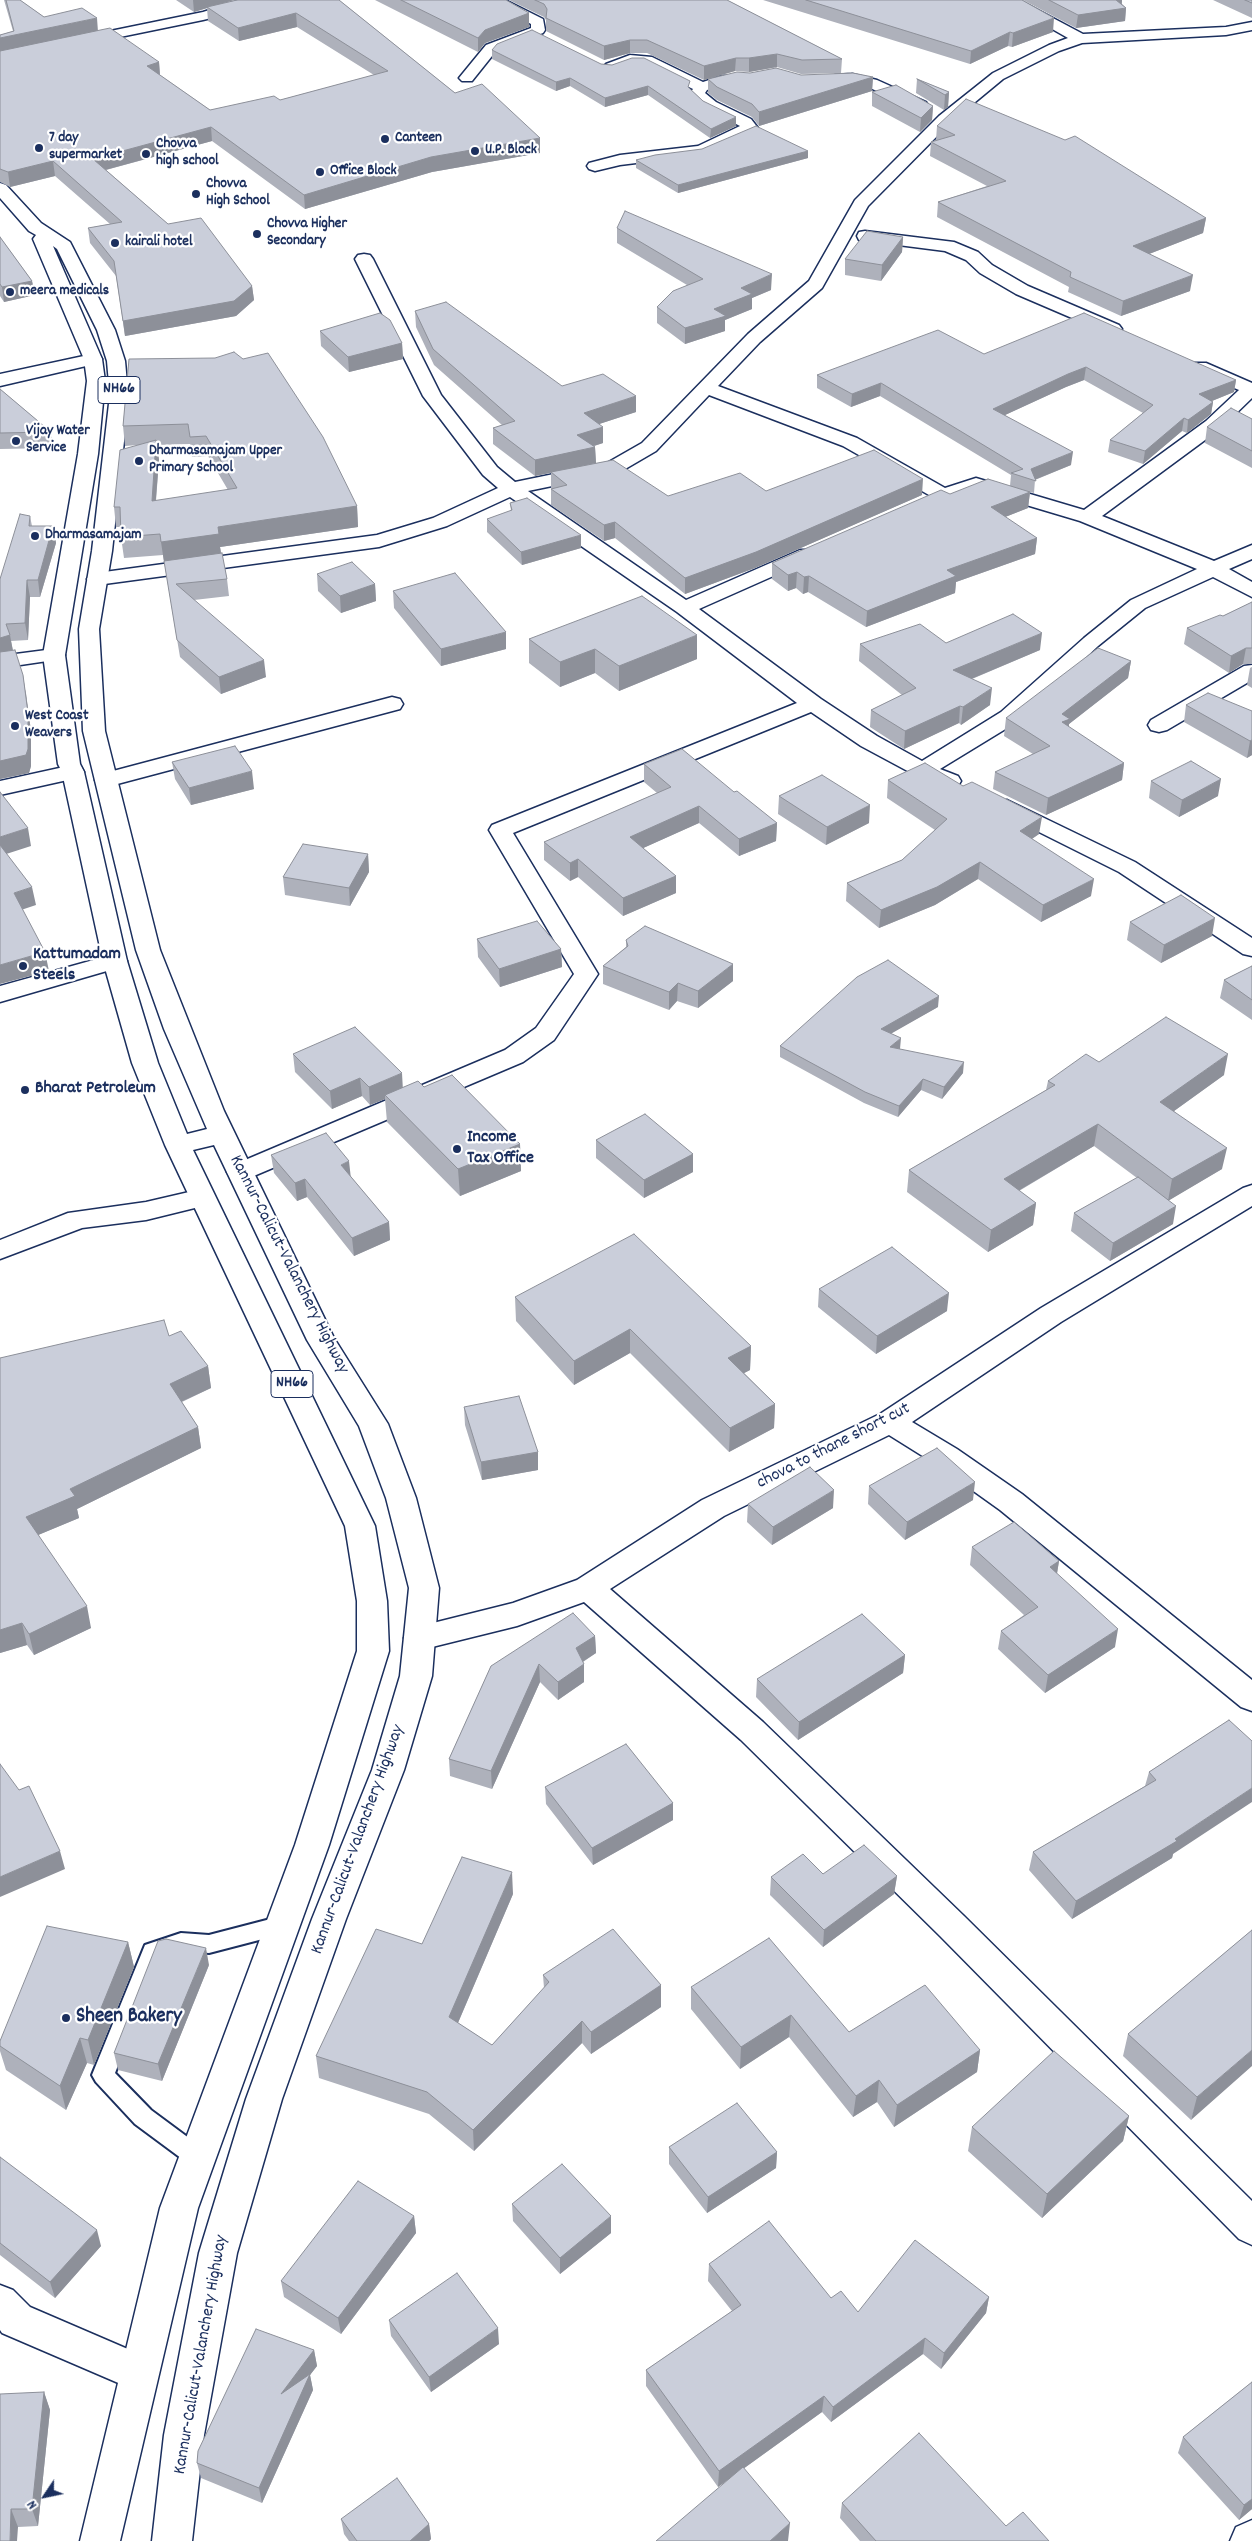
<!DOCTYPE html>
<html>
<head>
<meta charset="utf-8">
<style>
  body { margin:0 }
  #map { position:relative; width:1252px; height:2541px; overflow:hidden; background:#fff; font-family:Dekko,sans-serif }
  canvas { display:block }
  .north { position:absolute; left:20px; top:2471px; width:50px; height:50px; -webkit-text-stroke:4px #fff; paint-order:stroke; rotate:236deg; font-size:14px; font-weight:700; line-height:20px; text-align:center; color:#1b2f5e }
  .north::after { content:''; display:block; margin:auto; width:18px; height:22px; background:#1b2f5e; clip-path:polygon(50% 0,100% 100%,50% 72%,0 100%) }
</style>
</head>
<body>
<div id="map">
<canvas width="1252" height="2541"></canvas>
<div class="north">N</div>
</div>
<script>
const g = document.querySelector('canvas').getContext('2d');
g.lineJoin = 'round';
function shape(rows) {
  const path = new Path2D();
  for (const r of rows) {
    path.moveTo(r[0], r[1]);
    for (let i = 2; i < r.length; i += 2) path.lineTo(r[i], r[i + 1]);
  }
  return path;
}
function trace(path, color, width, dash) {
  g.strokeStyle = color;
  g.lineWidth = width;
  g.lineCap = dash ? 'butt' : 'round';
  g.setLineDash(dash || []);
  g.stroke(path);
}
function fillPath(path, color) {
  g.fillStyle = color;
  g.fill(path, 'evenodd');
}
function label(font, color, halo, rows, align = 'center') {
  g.font = font + ' Dekko,sans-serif';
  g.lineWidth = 4.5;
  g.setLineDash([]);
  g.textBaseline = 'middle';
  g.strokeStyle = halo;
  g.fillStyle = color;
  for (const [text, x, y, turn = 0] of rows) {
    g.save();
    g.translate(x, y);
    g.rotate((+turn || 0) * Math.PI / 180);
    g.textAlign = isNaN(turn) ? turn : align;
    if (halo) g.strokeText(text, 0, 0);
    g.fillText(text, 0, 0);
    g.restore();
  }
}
const service = shape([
  [282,1916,289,1919,292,1925,289,1931,282,1934,209,1953,181,1951,160,1957,115,2073,151,2110,205,2150,208,2157,205,2164,197,2167,189,2164,135,2124,96,2082,92,2075,145,1945,181,1933,209,1935,282,1916]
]);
const minor = shape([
  [241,0,259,0,244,10,203,20,81,45,74,41,81,37,203,12,241,0],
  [487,0,505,0,543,19,545,30,543,33,496,51,472,81,462,81,459,78,486,45,531,28,531,24,487,0],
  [1001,0,1019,0,1083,34,1226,27,1252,22,1252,30,1226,35,1082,43,1059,51,1003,79,951,122,868,206,822,288,760,342,718,386,857,438,945,488,976,478,1084,510,1206,421,1239,390,1194,371,1191,367,1194,363,1206,363,1252,383,1252,398,1220,429,1102,516,1214,561,1252,545,1252,559,1229,569,1252,582,1252,597,1213,577,1145,608,1098,646,1017,722,940,769,958,776,961,781,958,786,950,788,942,786,915,775,861,746,811,712,513,833,598,974,554,1040,523,1062,249,1178,240,1181,231,1178,227,1172,231,1166,505,1050,536,1028,574,974,489,830,492,825,797,703,677,612,510,497,447,526,379,547,97,585,90,583,87,579,90,575,97,573,377,535,433,518,498,488,483,475,423,396,355,259,358,255,364,254,370,255,373,259,441,395,497,467,515,482,607,463,642,443,748,334,809,281,855,200,939,116,993,73,1049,45,1068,38,1001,0],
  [709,395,843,446,936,499,943,501,976,490,1080,521,1197,569,1131,600,1084,638,1001,712,922,761,877,736,821,699,699,609,814,558,817,554,814,550,800,550,686,600,528,491,620,472,656,451,709,395],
  [630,55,652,57,703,82,721,76,749,76,752,79,749,82,723,85,707,90,705,93,716,102,751,119,758,128,756,131,701,155,620,165,595,171,589,169,587,166,589,163,620,155,698,146,740,126,704,108,689,94,693,89,644,65,632,65,611,72,603,67,606,64,630,55],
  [852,74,877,80,926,102,928,105,920,110,914,108,868,87,852,84,835,85,827,80,835,75,852,74],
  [865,231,954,242,978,252,992,265,1028,286,1119,325,1122,329,1119,333,1113,334,1107,333,1016,294,980,273,966,260,945,251,859,240,857,236,859,232,865,231],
  [93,354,99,355,102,359,99,363,0,386,0,374,93,354],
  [54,649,61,651,65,655,61,659,0,668,0,656,54,649],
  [1252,665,1252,680,1167,730,1159,732,1151,730,1148,725,1151,720,1244,666,1252,665],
  [392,697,400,699,403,704,400,709,106,787,98,785,95,780,98,775,392,697],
  [73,765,81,767,84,772,81,777,0,795,0,781,73,765],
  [1007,800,1135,862,1252,938,1252,956,1243,954,1119,872,999,812,996,807,999,802,1007,800],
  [115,954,124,956,127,961,124,966,0,1002,0,986,115,954],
  [1252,1185,1252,1206,1061,1322,912,1422,957,1449,1022,1494,1252,1680,1252,1711,1241,1707,1000,1510,937,1465,889,1435,724,1516,610,1589,763,1722,964,1916,1252,2201,1252,2245,1239,2239,940,1936,741,1740,584,1602,517,1626,420,1650,409,1647,404,1638,409,1629,513,1603,577,1580,702,1500,880,1414,1041,1308,1243,1188,1252,1185],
  [202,1189,211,1192,215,1198,211,1204,146,1220,82,1228,0,1259,0,1240,68,1213,146,1202,202,1189],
  [0,2285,13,2290,30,2307,137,2353,142,2366,137,2379,123,2385,2,2333,0,2330,0,2285],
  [1252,2520,1252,2541,1230,2541,1236,2527,1252,2520]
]);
const trunk = shape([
  [0,183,6,185,41,223,70,242,115,330,125,361,128,395,125,432,112,551,99,629,105,731,160,950,224,1111,334,1338,388,1424,416,1498,439,1588,432,1676,404,1770,346,1919,282,2099,237,2253,204,2435,192,2541,152,2541,164,2435,199,2253,246,2099,312,1919,372,1770,400,1676,409,1588,386,1498,359,1426,307,1340,214,1145,193,1150,375,1526,387,1601,389,1651,329,1845,198,2208,120,2541,80,2541,160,2208,295,1845,357,1651,357,1601,345,1526,165,1145,132,1063,103,961,62,772,58,764,43,655,78,454,87,381,84,359,33,239,36,235,29,231,0,198,0,183],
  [53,246,57,249,97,330,107,361,110,395,92,551,79,629,83,731,136,950,164,1029,207,1129,187,1134,158,1063,127,961,84,772,80,764,65,655,98,454,105,381,102,359,53,246]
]);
const wall = shape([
  [4,0,20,0,44,17,98,31,159,62,160,75,210,110,280,100,374,75,297,27,239,41,208,21,207,8,194,12,176,0,234,0,222,4,339,0,455,93,540,153,432,172,305,209,212,141,106,170,168,224,252,286,254,300,236,316,125,336,116,276,90,243,88,228,110,224,55,176,10,187,0,182,0,35,13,31],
  [375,0,506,0,529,13,529,27,485,43,478,52],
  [509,0,727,0,842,59,841,73,801,74,777,67,749,72,735,71,704,80,647,53,630,53,604,60,546,31,546,20,544,17],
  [763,0,1022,0,1053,32,1012,47,1008,46,970,64],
  [1023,0,1122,0,1122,4,1126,8,1125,21,1076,28],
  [1213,0,1252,0,1252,18],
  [492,50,601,64,690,89,703,101,736,126,710,138,648,95,605,107,570,86,556,91,492,59],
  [801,75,873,77,872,91,759,126,752,117,717,100,708,93,708,79],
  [917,79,949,92,948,107,944,110,916,93],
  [872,92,933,106,932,120,920,132,872,106],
  [937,126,1206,218,1203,233,1149,254,1190,291,1121,316,1068,292,1069,287,937,217,938,202,987,186,930,156,931,142,936,140],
  [808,151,808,158,678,193,636,168,636,160],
  [617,228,771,290,752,298,752,309,725,320,725,331,685,344,657,323,657,307,687,285,617,243],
  [0,237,32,281,35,295,4,302,0,296],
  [903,237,902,252,881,281,845,275,845,259],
  [415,311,562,386,636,412,599,424,603,443,594,446,595,447,596,463,668,496,766,491,922,495,755,568,685,594,615,538,604,541,551,505,551,489,552,489,551,488,551,473,535,476,493,444,493,428,502,425,434,365,416,327],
  [320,331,402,343,403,359,349,372,321,346],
  [984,354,1236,380,1234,392,1212,401,1213,402,1211,414,1187,433,1182,431,1143,464,1108,452,1110,440,1143,413,1084,380,1066,387,1005,415,1071,465,1035,480,1034,493,1030,492,1028,508,1005,517,1037,538,1035,554,956,582,955,593,866,627,808,592,803,594,796,588,788,591,772,579,772,563,950,494,1010,486,1011,475,880,396,851,407,817,388,817,375],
  [129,359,357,506,358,527,220,547,227,579,229,596,194,600,266,677,221,694,180,657,163,555,124,558,121,537,120,527,116,527,114,507,138,445,125,446,123,426],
  [190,444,192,457,208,456,228,490,156,501,159,460,157,445],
  [0,389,51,432,54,448,0,449],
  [1252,419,1252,468,1205,443,1207,427],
  [510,503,581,548,522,565,487,532,487,519,511,511],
  [30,516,32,526,53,526,56,543,40,597,30,597,28,640,11,641,13,650,26,693,31,731,31,766,29,773,0,779,0,579],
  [317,574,375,584,376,601,341,613,318,591],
  [393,591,506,649,441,666,394,608],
  [1252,602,1252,664,1243,664,1229,673,1184,644,1187,628,1223,616],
  [529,639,697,659,619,691,595,673,560,687,529,663],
  [946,643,1040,650,972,679,990,705,961,725,959,723,904,749,870,727,871,710,902,695,859,661,860,644],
  [1131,661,1128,678,1069,724,1069,727,1124,763,1122,780,1046,815,993,789,995,772,1033,754,1004,736,1006,718],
  [1252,667,1252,688,1247,685,1250,668],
  [1186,705,1252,711,1252,755,1247,758,1184,722],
  [172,762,254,789,191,805,175,779],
  [644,764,734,792,777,823,776,841,739,856,699,823,643,848,676,876,676,893,623,916,578,877,570,881,544,860,544,842,657,793,644,782],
  [888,780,1039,834,1032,839,1091,896,1041,922,978,879,935,905,879,928,846,901,847,883,902,860,935,830,887,798],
  [1151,781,1218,796,1179,817,1149,798],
  [779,796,869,823,826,845,778,814],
  [368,854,369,872,350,906,285,895,283,877],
  [1130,922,1212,936,1161,963,1127,940],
  [477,939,561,949,562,967,500,987,478,957],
  [626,940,733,981,698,1008,677,1001,669,1010,603,984,603,966,626,947],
  [1252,966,1252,1020,1220,998,1224,980],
  [938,1007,891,1033,900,1049,963,1073,942,1099,921,1090,898,1117,864,1103,780,1057,780,1046],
  [293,1054,403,1088,424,1087,520,1144,521,1171,460,1196,387,1122,385,1099,370,1105,362,1096,332,1109,295,1072],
  [1099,1062,1224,1075,1174,1111,1222,1169,1169,1200,1173,1224,1110,1261,1071,1231,1074,1213,1137,1178,1094,1146,1019,1191,1036,1203,1033,1225,988,1252,907,1192,909,1170,1046,1090,1048,1081],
  [596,1140,693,1154,693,1172,644,1198,596,1158],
  [271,1155,351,1177,389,1222,390,1240,354,1256,307,1197,297,1201,274,1173],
  [819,1289,947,1311,876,1354,818,1307],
  [515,1297,751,1346,750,1370,744,1373,775,1404,774,1428,729,1452,630,1353,574,1385,516,1321],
  [169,1336,208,1366,211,1388,182,1402,198,1427,201,1448,77,1509,79,1518,38,1535,91,1628,34,1655,27,1645,0,1653,0,1358],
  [464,1407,538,1452,538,1470,482,1480,465,1425],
  [869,1486,973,1500,905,1540,868,1504],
  [748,1504,833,1508,772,1545,747,1522],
  [972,1547,1059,1561,1057,1574,1115,1647,1045,1693,998,1649,1001,1631,1024,1615,970,1565],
  [595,1636,596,1653,583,1662,584,1682,558,1700,540,1682,492,1789,450,1776,449,1759,491,1666],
  [905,1655,903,1673,798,1740,756,1697,757,1679],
  [1229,1720,1173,1854,1172,1858,1072,1919,1029,1870,1033,1852,1145,1786,1149,1772],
  [545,1787,673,1803,673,1820,593,1865,546,1804],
  [823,1874,897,1876,894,1894,823,1947,770,1895,771,1877],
  [513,1894,458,2023,492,2045,544,1988,543,1975,661,1985,661,2007,591,2054,582,2043,474,2151,429,2114,319,2078,316,2056,422,1944],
  [1252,1930,1191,2120,1123,2056,1128,2034],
  [128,1942,134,1967,94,2065,87,2063,66,2110,6,2070,0,2051,0,2041],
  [209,1965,162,2081,118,2070,114,2053],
  [691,1987,849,2032,980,2050,977,2072,894,2127,877,2102,853,2117,789,2037,740,2069,691,2009],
  [1129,2116,1123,2141,1042,2218,968,2151,972,2127],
  [669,2147,777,2152,776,2168,707,2213,669,2164],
  [0,2157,101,2246,55,2298,0,2255],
  [512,2204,611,2233,560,2274,513,2221],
  [414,2216,416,2233,341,2334,284,2297,281,2281],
  [709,2264,831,2298,858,2312,989,2297,986,2313,941,2369,923,2354,831,2422,822,2412,718,2487,646,2386,646,2370,732,2311,708,2281],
  [389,2320,499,2344,431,2392,391,2336],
  [314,2350,317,2366,310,2375,313,2390,262,2503,201,2478,197,2463],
  [1252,2382,1252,2509,1239,2520,1178,2453,1183,2437],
  [44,2392,50,2410,38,2526,18,2527,0,2541],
  [842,2503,1006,2526,1049,2541,860,2541,840,2518],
  [341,2519,429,2524,431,2539,429,2541,349,2541,344,2534]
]);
const shadedWall = shape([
  [193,0,234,0,194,12],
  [1114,0,1122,0,1121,9,1126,8,1125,21,1076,28,1078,15],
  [296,13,297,27,239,41,238,28],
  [529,13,529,27,485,43,478,52,478,38,485,30],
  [97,18,98,32,0,52,0,38],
  [1054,18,1053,32,1012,47,1013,33],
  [1010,32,1008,46,970,64,971,51],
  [630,40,630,53,604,60,604,46],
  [777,54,777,67,749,72,749,58],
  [736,58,735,71,704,80,704,66],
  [159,62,160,76,147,66],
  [873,77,872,91,759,126,759,112],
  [570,78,570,86,556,91,556,82],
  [648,86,648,95,605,107,605,98],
  [949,92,948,107,944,110,945,95],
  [933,106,932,120,920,132,921,118],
  [736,117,736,126,710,138,711,129],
  [211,127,212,141,94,173,93,159],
  [540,138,540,153,432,172,305,209,304,195,431,157],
  [808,151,808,158,678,193,678,185],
  [53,161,55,176,10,187,8,172],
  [1206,218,1203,233,1131,261,1133,246],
  [903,237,902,252,881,281,882,265],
  [772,274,771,290,752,298,752,309,725,320,725,331,685,344,685,328,714,309,741,288],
  [1193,275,1190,291,1121,316,1123,301],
  [32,281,35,295,4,302,2,287],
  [252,286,254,300,236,316,125,336,123,321],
  [402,343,403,359,349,372,348,357],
  [1086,367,1084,380,1066,387,992,421,993,409,1068,374],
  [1236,380,1234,392,1197,407,1199,394],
  [881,383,880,396,851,407,852,394],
  [636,396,636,412,584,429,584,413],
  [1213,402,1211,414,1187,433,1188,420],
  [1184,418,1182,431,1143,464,1145,451],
  [603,427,603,443,578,451,595,447,596,463,535,476,535,460,577,435],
  [156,440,159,460,154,522,152,501],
  [1073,452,1071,465,1034,480,1031,469],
  [923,479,922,495,755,568,685,594,685,578],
  [1030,492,1028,508,990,523,991,507],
  [357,506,358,527,220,547,221,554,164,562,161,542,218,527],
  [615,522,615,538,604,541,604,525],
  [53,526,56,543,40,597,38,580],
  [581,535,581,548,522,565,521,552],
  [1037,538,1035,554,956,582,955,593,866,627,867,611,947,570],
  [797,572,796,588,788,591,788,575],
  [809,576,808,592,803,594,804,577],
  [27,580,30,597,28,640,25,623],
  [375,584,376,601,341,613,340,596],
  [506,632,506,649,441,666,441,649],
  [1042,633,1040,650,952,687,953,670],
  [10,635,13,652,0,656,0,638],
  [697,635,697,659,619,691,619,666],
  [1246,648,1243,664,1229,673,1231,656],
  [595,649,595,673,560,687,560,662],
  [264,660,266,677,221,694,219,677],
  [1131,661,1128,678,1069,724,1068,736,1060,739,1062,714],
  [23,675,31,731,31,766,29,773,0,779,0,761],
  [992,688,990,705,961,725,963,707],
  [960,706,959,723,904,749,905,731],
  [1252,740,1252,755,1247,758,1250,741],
  [1124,763,1122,780,1046,815,1048,798],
  [252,771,254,789,191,805,189,788],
  [1221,779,1218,796,1179,817,1182,800],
  [870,805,869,823,826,845,827,827],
  [699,806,699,823,630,854,630,837],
  [1042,817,1039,834,1018,848,1020,831],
  [777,823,776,841,739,856,739,839],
  [28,828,31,846,0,856,0,837],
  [368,854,369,872,350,906,349,888],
  [578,859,578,877,570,881,570,863],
  [980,862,978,879,935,905,879,928,881,910],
  [676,876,676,893,623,916,623,898],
  [1094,879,1091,896,1041,922,1043,905],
  [32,887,36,905,18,911,14,893],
  [1215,918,1212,936,1161,963,1164,945],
  [561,949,562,967,500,987,499,969],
  [45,952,49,971,0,984,0,965],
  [733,964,733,981,698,1008,698,991],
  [678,983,677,1001,669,1010,669,992],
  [939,996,938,1007,880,1040,881,1029],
  [901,1038,900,1049,890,1047],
  [1228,1054,1224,1075,1156,1124,1160,1102],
  [964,1062,963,1073,942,1099,944,1087],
  [402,1073,403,1091,385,1095,385,1099,370,1105,369,1087],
  [360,1078,362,1096,332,1109,330,1091],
  [923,1079,921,1090,898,1117,899,1106],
  [1098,1124,1094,1146,1001,1201,1004,1179],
  [520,1144,521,1171,460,1196,458,1169],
  [1227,1148,1222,1169,1168,1201,1172,1179],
  [693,1154,693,1172,644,1198,644,1180],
  [349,1161,351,1179,341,1165],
  [305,1179,307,1197,297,1201,295,1183],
  [1036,1203,1033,1225,988,1252,991,1230],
  [1176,1206,1173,1224,1110,1261,1113,1243],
  [389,1222,390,1240,354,1256,352,1238],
  [949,1293,947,1311,876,1354,877,1336],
  [630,1329,630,1353,574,1385,574,1361],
  [751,1346,750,1370,727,1382,728,1358],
  [208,1366,211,1388,174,1405,170,1384],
  [775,1404,774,1428,729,1452,730,1428],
  [198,1427,201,1448,77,1509,79,1518,31,1538,26,1517,70,1489],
  [538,1452,538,1470,482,1480,481,1462],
  [975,1482,973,1500,905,1540,907,1522],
  [834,1490,833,1508,772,1545,773,1527],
  [1059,1561,1056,1579,1050,1567],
  [87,1606,91,1628,34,1655,29,1634],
  [22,1623,27,1645,0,1653,0,1630],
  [1118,1629,1115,1647,1045,1693,1048,1675],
  [595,1636,596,1653,576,1666,576,1648],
  [905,1655,903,1673,798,1740,799,1722],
  [539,1664,540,1682,492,1789,491,1771],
  [584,1664,584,1682,558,1700,558,1682],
  [1252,1788,1252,1802,1173,1854,1172,1858,1072,1919,1076,1901,1175,1839],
  [673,1803,673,1820,593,1865,592,1848],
  [60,1851,65,1869,0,1897,0,1877],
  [512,1872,513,1894,451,2039,449,2017],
  [897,1876,894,1894,823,1947,824,1930],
  [128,1942,134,1967,94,2065,88,2040],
  [206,1948,209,1965,162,2081,158,2064],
  [661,1985,661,2007,591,2054,591,2032],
  [791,2015,789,2037,740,2069,741,2047],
  [582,2021,582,2043,474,2151,473,2130],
  [80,2038,87,2063,66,2110,60,2086],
  [980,2050,977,2072,894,2127,897,2105],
  [1252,2050,1252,2066,1191,2120,1197,2097],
  [879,2080,877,2102,853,2117,856,2096],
  [1129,2116,1123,2141,1042,2218,1047,2194],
  [777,2152,776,2168,707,2213,708,2197],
  [414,2216,416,2233,341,2334,338,2318],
  [611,2216,611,2233,560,2274,560,2258],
  [97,2230,101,2246,55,2298,50,2282],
  [989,2297,986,2313,941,2369,944,2353],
  [498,2328,499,2344,431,2392,429,2377],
  [925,2338,923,2354,831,2422,833,2407],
  [314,2350,317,2366,310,2375,313,2390,262,2503,259,2488,281,2394],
  [44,2392,50,2410,38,2526,32,2509],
  [824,2396,822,2412,718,2487,719,2471],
  [1252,2499,1252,2509,1239,2520,1244,2505],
  [11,2509,18,2527,17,2541,10,2541],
  [790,2523,788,2541,770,2541],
  [429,2524,431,2539,429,2541,410,2541]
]);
const building = shape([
  [6,0,20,0,44,17,82,8,97,18,0,38,0,35,14,31,6,0],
  [237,0,339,0,455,93,482,84,540,138,431,157,304,195,211,127,93,159,168,224,201,218,252,286,234,301,123,321,114,261,88,228,122,222,53,161,8,172,0,169,0,51,110,28,159,62,147,66,210,110,274,96,280,100,388,71,296,13,238,28,207,7,237,0],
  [401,0,506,0,529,13,485,30,478,38,401,0],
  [535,0,727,0,842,59,802,60,777,54,749,58,736,58,704,66,647,40,630,40,604,46,546,18,547,9,544,4,535,0],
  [806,0,1022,0,1054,18,1013,33,1010,32,971,51,806,0],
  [1049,0,1116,0,1126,8,1078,15,1049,0],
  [1245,0,1252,0,1252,3,1245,0],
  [532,30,601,64,612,65,632,58,644,58,690,81,688,87,703,101,736,117,711,129,648,86,605,98,570,78,556,82,492,50,497,44,532,30],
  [776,68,801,75,853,73,873,77,759,112,752,104,717,87,708,79,737,72,750,73,776,68],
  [917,79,949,92,945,95,917,79],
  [896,85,933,106,921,118,872,92,896,85],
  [966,99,1065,140,1075,136,1206,218,1133,246,1193,275,1123,301,1070,277,1071,272,938,202,1006,181,931,142,955,135,937,126,966,99],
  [756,126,808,151,678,185,636,160,655,155,702,149,756,126],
  [625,211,772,274,741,288,752,294,714,309,726,316,685,328,657,307,673,291,703,279,617,228,625,211],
  [867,231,903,237,882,265,845,259,867,231],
  [0,237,32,281,2,287,0,284,0,237],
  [446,302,562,386,603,374,636,396,584,413,603,427,577,435,595,447,535,460,493,428,515,421,433,349,415,311,446,302],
  [380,313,390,320,402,343,348,357,320,331,380,313],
  [1084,313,1236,380,1199,394,1213,402,1188,420,1184,418,1145,451,1110,440,1153,405,1086,367,1068,374,993,409,1073,452,1031,469,1036,481,1011,473,1023,469,881,383,852,394,817,375,938,330,984,354,1084,313],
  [234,352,243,359,268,353,323,437,357,506,218,527,219,534,161,542,160,534,121,537,120,507,114,507,120,450,156,440,152,501,237,488,206,436,190,437,188,424,123,426,129,359,215,358,234,352],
  [0,389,51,432,0,433,0,389],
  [1231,408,1252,419,1252,451,1207,427,1231,408],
  [874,450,923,479,756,552,685,578,615,522,604,525,551,489,567,485,551,472,613,460,668,496,740,473,766,491,874,450],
  [988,479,1030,492,991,507,1037,538,947,570,956,576,867,611,809,576,804,577,797,572,788,575,772,563,941,490,950,494,988,479],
  [527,498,581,535,521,552,487,519,512,510,510,503,527,498],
  [20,514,30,516,29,526,53,526,38,580,27,580,25,623,6,624,10,635,0,638,0,579,20,514],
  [222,553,227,579,176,584,264,660,219,677,177,640,164,561,222,553],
  [352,562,375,584,340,596,317,574,352,562],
  [455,573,506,632,441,649,393,591,455,573],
  [642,596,697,635,619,666,595,649,560,662,529,639,642,596],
  [1252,602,1252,648,1246,648,1231,656,1187,628,1220,615,1223,616,1252,602],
  [1013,614,1042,633,953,670,992,688,963,707,960,706,905,731,871,710,916,688,860,644,920,624,946,643,1013,614],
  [1098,648,1131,661,1062,714,1070,719,1062,722,1124,763,1048,798,995,772,1050,746,1006,718,1098,648],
  [15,650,23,675,28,713,28,749,26,755,0,761,0,652,15,650],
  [1208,693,1252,711,1252,740,1250,741,1186,705,1208,693],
  [235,746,252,771,189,788,172,762,235,746],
  [682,749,734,792,737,791,777,823,739,839,699,806,630,837,676,876,623,898,578,859,570,863,544,842,671,787,644,764,682,749],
  [1191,761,1221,779,1182,800,1151,781,1191,761],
  [925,763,963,786,972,782,1042,817,1020,831,1094,879,1043,905,980,862,937,887,881,910,847,883,902,860,947,819,888,780,925,763],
  [822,775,870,805,827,827,779,796,822,775],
  [0,792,28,828,0,837,0,792],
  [303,844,368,854,349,888,283,877,303,844],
  [0,845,32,887,14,893,45,952,0,965,0,845],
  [1181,895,1215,918,1164,945,1130,922,1181,895],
  [537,921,561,949,499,969,477,939,537,921],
  [645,926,733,964,698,991,678,983,669,992,603,966,628,946,626,940,645,926],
  [888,960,939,996,881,1029,901,1038,890,1047,964,1062,944,1087,923,1079,899,1106,865,1092,780,1046,857,977,888,960],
  [1252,966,1252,1000,1224,980,1252,966],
  [1166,1017,1228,1054,1160,1102,1227,1148,1172,1179,1098,1124,1004,1179,1036,1203,991,1230,909,1170,1055,1085,1048,1081,1086,1054,1099,1062,1166,1017],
  [355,1027,402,1073,369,1087,360,1078,330,1091,293,1054,355,1027],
  [452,1075,520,1144,458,1169,385,1095,418,1081,424,1087,452,1075],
  [645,1114,693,1154,644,1180,596,1140,645,1114],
  [326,1133,349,1161,341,1165,389,1222,352,1238,305,1179,295,1183,271,1155,326,1133],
  [1138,1177,1176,1206,1113,1243,1074,1213,1138,1177],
  [634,1234,751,1346,728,1358,775,1404,730,1428,630,1329,574,1361,515,1297,634,1234],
  [892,1247,949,1293,877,1336,819,1289,892,1247],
  [164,1320,169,1336,181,1331,208,1366,170,1384,198,1427,70,1489,75,1496,26,1517,87,1606,29,1634,22,1623,0,1630,0,1358,164,1320],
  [519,1396,538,1452,481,1462,464,1407,519,1396],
  [937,1448,975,1482,907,1522,869,1486,937,1448],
  [810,1467,834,1490,773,1527,748,1504,810,1467],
  [1014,1522,1059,1561,1050,1567,1118,1629,1048,1675,1001,1631,1038,1607,972,1547,1014,1522],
  [573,1613,595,1636,576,1648,584,1664,558,1682,539,1664,491,1771,449,1759,491,1666,573,1613],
  [862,1614,905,1655,799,1722,757,1679,862,1614],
  [1229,1720,1252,1741,1252,1788,1175,1839,1177,1841,1076,1901,1033,1852,1156,1780,1149,1772,1229,1720],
  [626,1744,673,1803,592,1848,545,1787,626,1744],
  [0,1764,19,1790,29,1786,60,1851,0,1877,0,1764],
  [864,1845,897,1876,824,1930,771,1877,803,1854,823,1874,864,1845],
  [462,1857,512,1872,449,2017,492,2045,549,1982,543,1975,613,1929,661,1985,591,2032,582,2021,473,2130,427,2092,316,2056,376,1929,422,1944,462,1857],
  [47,1926,128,1942,88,2040,80,2038,60,2086,0,2046,0,2041,47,1926],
  [1252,1930,1252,2050,1197,2097,1128,2034,1252,1930],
  [769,1938,849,2032,925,1985,980,2050,897,2105,879,2080,856,2096,791,2015,741,2047,691,1987,769,1938],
  [166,1939,206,1948,158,2064,114,2053,158,1941,166,1939],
  [1054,2051,1129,2116,1047,2194,972,2127,1054,2051],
  [737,2103,777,2152,708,2197,669,2147,737,2103],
  [0,2157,97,2230,50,2282,0,2243,0,2157],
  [562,2164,611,2216,560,2258,512,2204,562,2164],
  [358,2181,414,2216,338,2318,281,2281,358,2181],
  [769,2221,831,2298,841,2291,858,2312,915,2240,989,2297,944,2353,925,2338,833,2407,824,2396,719,2471,646,2370,741,2305,709,2264,769,2221],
  [457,2273,498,2328,429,2377,389,2320,457,2273],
  [256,2329,314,2350,281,2394,310,2374,259,2488,197,2463,198,2451,256,2329],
  [1252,2382,1252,2499,1244,2505,1183,2437,1252,2382],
  [44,2392,32,2509,11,2509,10,2541,0,2541,0,2394,44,2392],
  [919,2433,1006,2526,1023,2512,1049,2541,876,2541,842,2503,919,2433],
  [743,2467,790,2523,770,2541,656,2541,743,2467],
  [397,2478,429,2524,410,2541,357,2541,341,2519,397,2478]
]);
const markers = [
  [385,139,5,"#1b2f5e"],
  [39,148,5,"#1b2f5e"],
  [475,151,5,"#1b2f5e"],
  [146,154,5,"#1b2f5e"],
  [320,172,5,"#1b2f5e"],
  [196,194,5,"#1b2f5e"],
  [257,234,5,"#1b2f5e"],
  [115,243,5,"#1b2f5e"],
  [10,292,5,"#1b2f5e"],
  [16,441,5,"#1b2f5e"],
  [139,461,5,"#1b2f5e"],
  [35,536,5,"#1b2f5e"],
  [15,726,5,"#1b2f5e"],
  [23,966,5,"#1b2f5e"],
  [25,1090,5,"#1b2f5e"],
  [457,1149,5,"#1b2f5e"],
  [66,2018,5,"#1b2f5e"]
];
const farPoinames = [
  ["7 day",49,139],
  ["supermarket",49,156],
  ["Canteen",395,139],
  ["Chovva",156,145],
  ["high school",156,162],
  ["U.P. Block",485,151],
  ["Office Block",330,172],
  ["Chovva",206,185],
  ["High School",206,202],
  ["Chovva Higher",267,225],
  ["Secondary",267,242],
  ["kairali hotel",125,243],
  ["meera medicals",20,292],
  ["Vijay Water",26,432],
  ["Service",26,449],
  ["Dharmasamajam Upper",149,452],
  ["Primary School",149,469],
  ["Dharmasamajam",45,536],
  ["West Coast",25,717],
  ["Weavers",25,734]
];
const shields = [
  [119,390,42],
  [292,1384,42]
];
const shieldNames = [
  ["NH66",119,390],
  ["NH66",292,1384]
];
const poiNames = [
  ["Kattumadam",33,956],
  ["Steels",33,977],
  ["Bharat Petroleum",35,1090],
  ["Income",467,1139],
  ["Tax Office",467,1160]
];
const streetNames = [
  ["Kannur-Calicut-Valanchery Highway",288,1265,63],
  ["chova to thane short cut",834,1447,-27],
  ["Kannur-Calicut-Valanchery Highway",359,1840,-70],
  ["Kannur-Calicut-Valanchery Highway",202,2355,-80]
];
const nearPoinames = [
  ["Sheen Bakery",76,2018]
];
trace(service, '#1b2f5e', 4);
trace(minor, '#1b2f5e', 3);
trace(trunk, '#1b2f5e', 3);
fillPath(service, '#fff');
fillPath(minor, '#fff');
fillPath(trunk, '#fff');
fillPath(wall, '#aeb1bb');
fillPath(shadedWall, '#8d9099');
fillPath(building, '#caceda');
trace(building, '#8d9099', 1);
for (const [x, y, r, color] of markers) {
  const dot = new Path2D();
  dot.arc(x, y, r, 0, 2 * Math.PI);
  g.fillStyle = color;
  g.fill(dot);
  trace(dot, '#fff', 2);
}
label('bold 15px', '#1b2f5e', '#fff', farPoinames, 'left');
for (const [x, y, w] of shields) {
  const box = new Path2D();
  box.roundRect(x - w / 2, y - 13.5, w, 27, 4);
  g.fillStyle = '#fff';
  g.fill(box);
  trace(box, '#1b2f5e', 1);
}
label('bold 16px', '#1b2f5e', null, shieldNames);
label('bold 18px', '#1b2f5e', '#fff', poiNames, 'left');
label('18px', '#1b2f5e', '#fff', streetNames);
label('bold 21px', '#1b2f5e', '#fff', nearPoinames, 'left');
</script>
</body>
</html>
